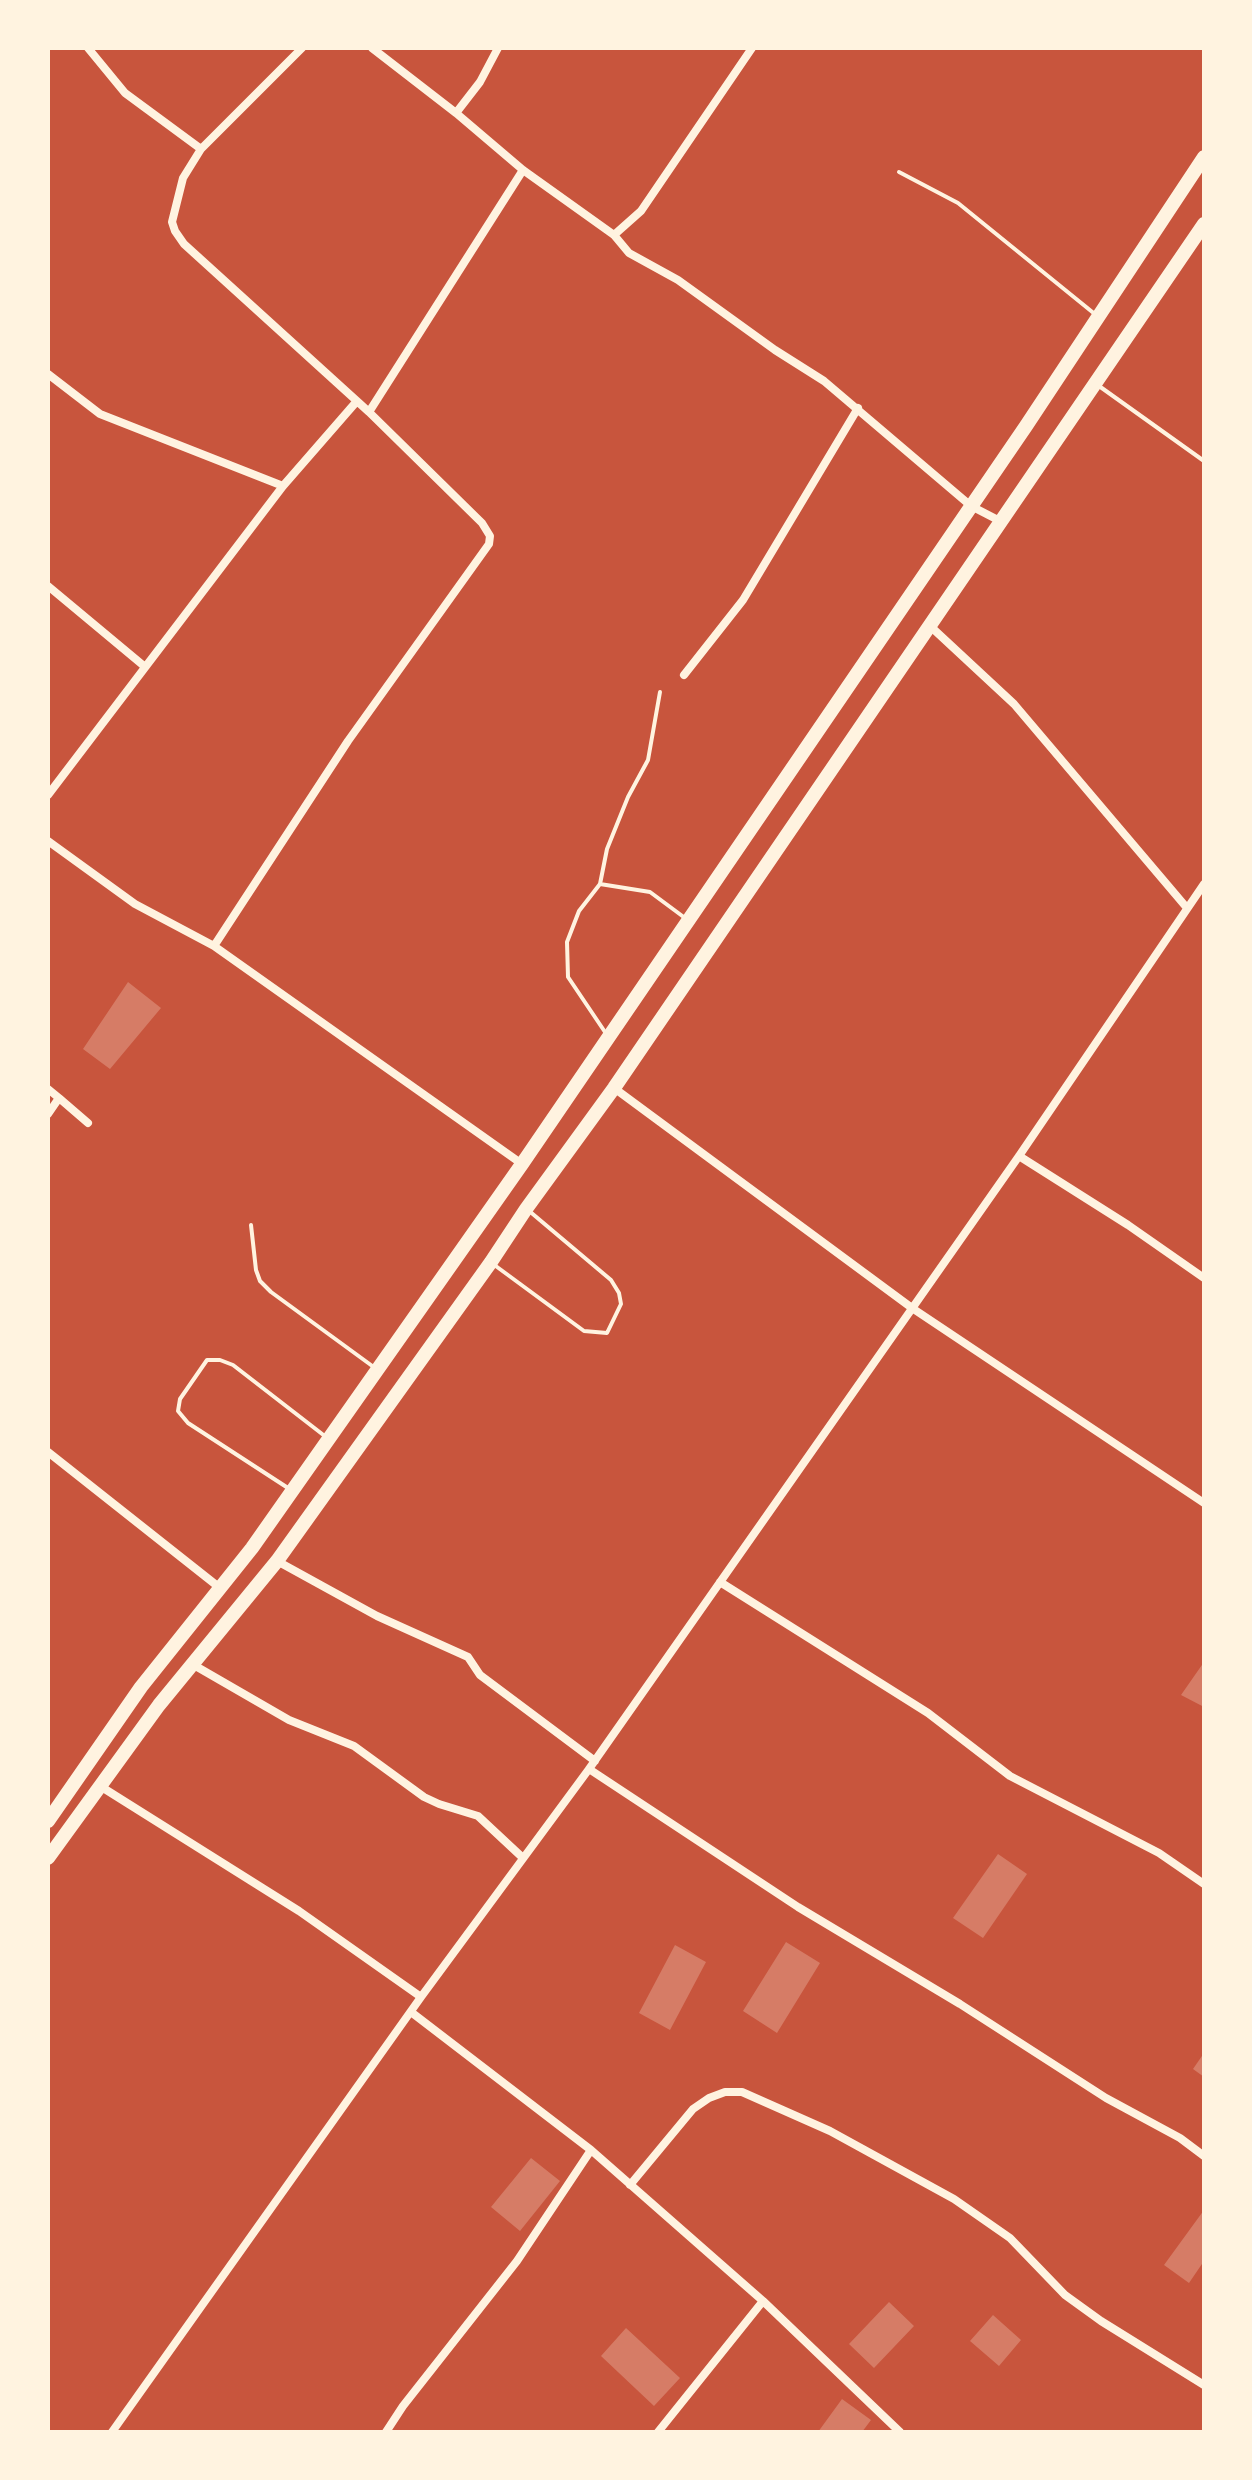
<!DOCTYPE html>
<html>
<head>
<meta charset="utf-8">
<style>
  body { margin:0 }
  #map { position:relative; width:1252px; height:2480px; overflow:hidden; background:#c8553d; font-family:Montserrat,sans-serif }
  canvas { display:block }
  .frame { position:absolute; inset:0; border:50px solid #fff3e0; pointer-events:none }
</style>
</head>
<body>
<div id="map">
<canvas width="1252" height="2480"></canvas>
<div class="frame"></div>
</div>
<script>
const g = document.querySelector('canvas').getContext('2d');
g.lineJoin = 'round';
function fillPath(path, color) {
  g.fillStyle = color;
  g.fill(path, 'evenodd');
}
function shape(rows) {
  const path = new Path2D();
  for (const r of rows) {
    path.moveTo(r[0], r[1]);
    for (let i = 2; i < r.length; i += 2) path.lineTo(r[i], r[i + 1]);
  }
  return path;
}
function trace(path, color, width, dash) {
  g.strokeStyle = color;
  g.lineWidth = width;
  g.lineCap = dash ? 'butt' : 'round';
  g.setLineDash(dash || []);
  g.stroke(path);
}
const building = shape([
  [128,982,161,1008,110,1069,83,1049],
  [1204,1662,1204,1707,1181,1695],
  [998,1854,1027,1874,983,1938,953,1918],
  [786,1942,820,1963,777,2033,743,2011],
  [675,1945,706,1962,670,2030,639,2013],
  [1204,2053,1204,2077,1193,2069],
  [531,2158,560,2181,520,2231,491,2207],
  [1204,2210,1204,2261,1189,2283,1164,2265],
  [889,2302,914,2326,874,2368,849,2344],
  [993,2315,1021,2340,999,2366,970,2341],
  [626,2328,680,2378,654,2406,601,2356],
  [842,2399,871,2420,862,2432,818,2432]
]);
const service = shape([
  [899,172,958,203,1096,315],
  [1099,386,1204,461],
  [600,884,607,849,628,797,648,760,660,692],
  [607,1035,568,977,567,942,579,911,600,884,650,892,685,918],
  [251,1225,256,1270,260,1281,271,1292,375,1368],
  [493,1264,584,1331,607,1333,621,1304,619,1293,611,1280,528,1210],
  [288,1488,188,1423,178,1411,180,1399,207,1360,220,1360,233,1365,326,1437]
]);
const minor = shape([
  [88,48,125,93,201,149],
  [372,48,456,113,523,170,614,235,629,253,678,280,775,350,824,381,971,506,1000,521],
  [456,113,480,82,498,48],
  [614,235,641,211,752,48],
  [48,374,100,414,283,486],
  [369,412,523,170],
  [48,586,144,666],
  [929,625,1014,704,1187,908],
  [684,675,743,600,858,408],
  [48,795,283,486,357,401],
  [48,841,135,904,214,946,522,1164],
  [214,946,348,741,489,544,490,536,482,523,369,412,184,244,175,231,172,222,183,178,201,149,302,48],
  [614,1088,912,1308,1204,1503],
  [48,1089,59,1098],
  [48,1114,59,1098,88,1123],
  [1019,1156,1128,1225,1204,1278],
  [48,1452,220,1588],
  [277,1561,377,1616,468,1657,480,1675,595,1761],
  [720,1582,928,1713,1010,1776,1159,1853,1204,1884],
  [192,1664,289,1720,354,1746,424,1797,439,1804,478,1816,523,1858],
  [589,1769,798,1907,960,2004,1106,2098,1180,2138,1204,2156],
  [100,1786,299,1911,421,1997],
  [411,2012,591,2150,763,2301,900,2432],
  [630,2185,693,2109,709,2098,725,2092,742,2092,830,2131,954,2199,1010,2238,1065,2295,1101,2321,1204,2385],
  [112,2432,421,1997,589,1769,1019,1156,1204,884],
  [386,2432,403,2406,517,2261,591,2150],
  [658,2432,763,2301]
]);
const trunk = shape([
  [48,1821,141,1687,252,1548,522,1164,1026,426,1204,157],
  [48,1858,159,1705,277,1561,491,1262,526,1209,614,1088,1204,224]
]);
fillPath(building, '#d67c66');
trace(service, '#fff3e0', 4);
trace(minor, '#fff3e0', 8);
trace(trunk, '#fff3e0', 14);
</script>
</body>
</html>
